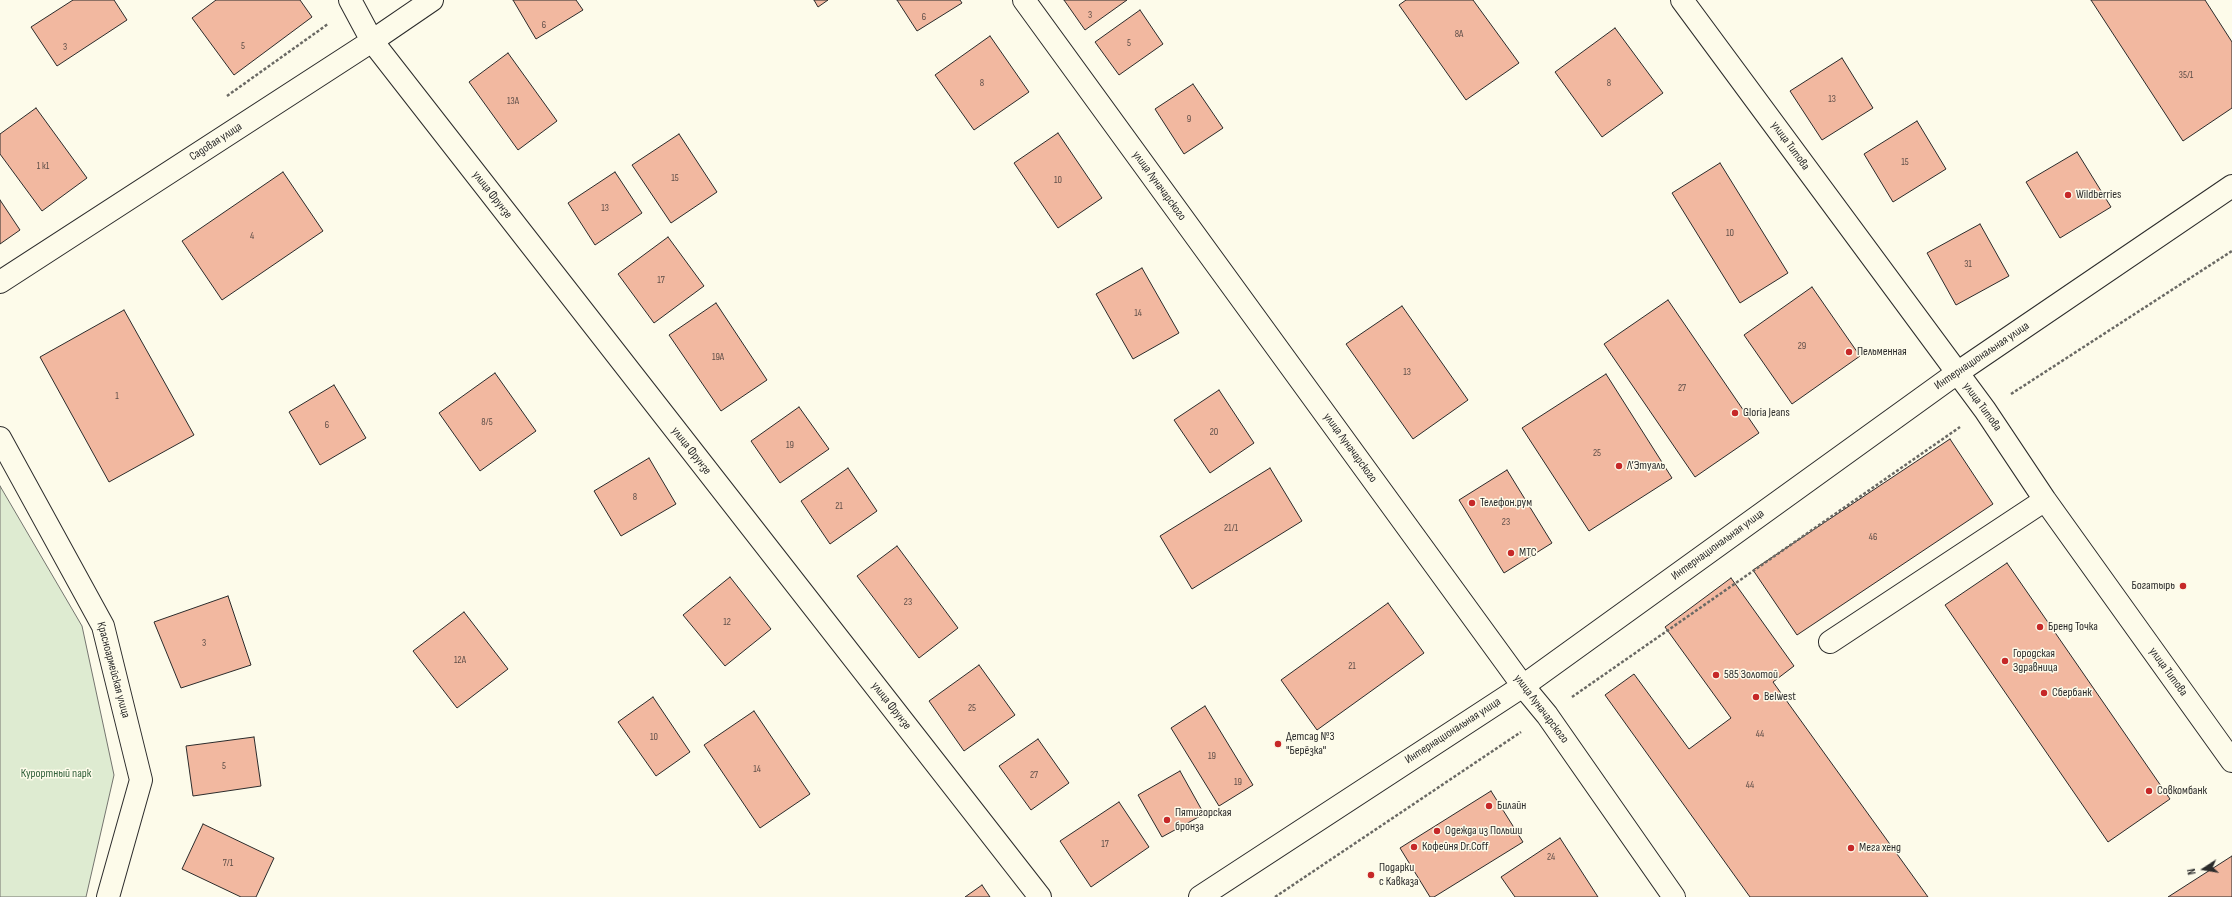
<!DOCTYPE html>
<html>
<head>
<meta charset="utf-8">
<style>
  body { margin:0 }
  #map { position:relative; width:2232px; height:897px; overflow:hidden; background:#fdfbea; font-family:"Sofia Sans Condensed",sans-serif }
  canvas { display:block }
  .north { position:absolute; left:2184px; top:849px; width:40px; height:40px; -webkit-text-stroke:3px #fdfbea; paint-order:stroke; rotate:258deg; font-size:11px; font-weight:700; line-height:16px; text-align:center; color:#2b2b2b }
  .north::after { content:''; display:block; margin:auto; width:14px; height:18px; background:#2b2b2b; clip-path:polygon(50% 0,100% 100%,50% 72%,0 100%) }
</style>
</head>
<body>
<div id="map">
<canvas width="2232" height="897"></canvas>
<div class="north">N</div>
</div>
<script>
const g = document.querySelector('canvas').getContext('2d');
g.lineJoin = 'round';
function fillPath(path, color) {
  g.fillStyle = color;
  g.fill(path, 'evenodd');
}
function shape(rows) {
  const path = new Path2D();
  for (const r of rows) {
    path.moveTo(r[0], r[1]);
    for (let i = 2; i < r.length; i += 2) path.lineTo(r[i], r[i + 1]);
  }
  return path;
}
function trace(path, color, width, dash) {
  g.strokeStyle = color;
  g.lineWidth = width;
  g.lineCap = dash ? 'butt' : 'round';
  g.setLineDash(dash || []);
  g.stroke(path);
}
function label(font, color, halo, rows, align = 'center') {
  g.font = font + ' "Sofia Sans Condensed",sans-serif';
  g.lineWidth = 3;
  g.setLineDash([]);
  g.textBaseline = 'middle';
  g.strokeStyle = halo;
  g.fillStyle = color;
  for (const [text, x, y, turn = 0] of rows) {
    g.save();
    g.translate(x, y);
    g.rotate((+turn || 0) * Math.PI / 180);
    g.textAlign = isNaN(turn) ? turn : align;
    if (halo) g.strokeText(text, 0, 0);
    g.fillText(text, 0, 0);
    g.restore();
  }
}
const green = shape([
  [0,486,82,626,114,775,86,897,0,897,0,486]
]);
const building = shape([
  [73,0,114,0,127,20,57,66,31,27,73,0],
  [216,0,300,0,312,17,234,75,192,18,216,0],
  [513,0,576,0,583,10,536,39,513,0],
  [814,0,828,0,818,7,814,0],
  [897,0,960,0,962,3,917,31,897,0],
  [1064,0,1127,0,1085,30,1064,0],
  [1406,0,1473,0,1519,63,1466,100,1399,5,1406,0],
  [2091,0,2205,0,2232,42,2232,108,2183,141,2091,0],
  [1140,10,1163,44,1119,75,1095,42,1140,10],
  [1615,28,1663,93,1602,137,1555,72,1615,28],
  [990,36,1029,92,974,130,935,75,990,36],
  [508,53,557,121,518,150,469,82,508,53],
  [1842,58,1873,108,1822,140,1790,91,1842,58],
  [1193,84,1223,128,1184,154,1155,109,1193,84],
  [36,108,87,178,42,211,0,154,0,134,36,108],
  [1917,121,1946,169,1893,202,1864,154,1917,121],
  [1058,133,1102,198,1058,228,1014,163,1058,133],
  [679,134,717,192,671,223,632,165,679,134],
  [2077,152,2111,207,2060,238,2026,182,2077,152],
  [1720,163,1788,273,1740,303,1672,193,1720,163],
  [283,172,323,231,222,300,182,241,283,172],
  [615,172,642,213,595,245,568,203,615,172],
  [0,200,20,230,0,244,0,200],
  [1980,224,2009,276,1956,305,1927,253,1980,224],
  [668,237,704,286,654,323,618,274,668,237],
  [1142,268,1179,333,1133,359,1096,294,1142,268],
  [1812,287,1860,356,1792,404,1744,335,1812,287],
  [1668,300,1759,433,1695,477,1604,344,1668,300],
  [716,303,767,380,721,411,669,335,716,303],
  [1402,306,1468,400,1413,439,1346,344,1402,306],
  [124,310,194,435,109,482,40,357,124,310],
  [495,373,536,431,480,471,439,413,495,373],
  [1606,374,1672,478,1589,531,1522,428,1606,374],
  [334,385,366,438,320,465,289,412,334,385],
  [1219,390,1254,443,1210,473,1174,420,1219,390],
  [799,407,829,449,780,483,751,441,799,407],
  [1950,439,1993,504,1797,635,1753,570,1950,439],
  [649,458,676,504,621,536,594,491,649,458],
  [848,468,877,511,830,544,801,501,848,468],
  [1270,468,1302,521,1192,589,1160,536,1270,468],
  [1507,470,1552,543,1504,573,1459,500,1507,470],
  [897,546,958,628,919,658,857,576,897,546],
  [2007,563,2170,799,2108,842,1945,605,2007,563],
  [730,577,771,629,725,666,683,615,730,577],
  [1731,578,1794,666,1773,682,1928,897,1750,897,1605,695,1634,674,1689,749,1731,718,1665,627,1731,578],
  [228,596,251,665,181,688,154,622,228,596],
  [1388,603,1424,653,1317,730,1281,680,1388,603],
  [464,612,508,669,457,708,413,651,464,612],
  [979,665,1015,715,964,751,929,701,979,665],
  [653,697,690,752,656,776,618,722,653,697],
  [1205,706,1253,785,1219,806,1171,728,1205,706],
  [754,711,810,794,760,828,704,745,754,711],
  [254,737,261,786,193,796,186,746,254,737],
  [1038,739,1069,783,1031,810,999,766,1038,739],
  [1180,771,1204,814,1162,837,1138,795,1180,771],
  [1491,791,1523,842,1434,897,1430,897,1400,848,1491,791],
  [1119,802,1149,847,1091,887,1060,841,1119,802],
  [203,824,274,858,256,897,241,897,182,869,203,824],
  [1560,838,1598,897,1515,897,1501,877,1560,838],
  [2232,856,2232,897,2168,897,2232,856],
  [982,885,990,897,965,897,982,885]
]);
const path = shape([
  [227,96,328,24],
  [2011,394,2232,251],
  [1572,697,1960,427],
  [1275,897,1521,732]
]);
const minor = shape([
  [350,0,372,41,1040,897],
  [1024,0,1523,686,1547,715,1674,897],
  [1682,0,1985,410,2045,500,2232,761],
  [0,282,372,41,432,0],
  [0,438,103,626,141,780,108,897],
  [1830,642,2045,500],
  [1200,897,1523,686,1957,373,2232,186]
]);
const markers = [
  [2068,195,4,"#c62828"],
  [1849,352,4,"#c62828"],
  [1735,413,4,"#c62828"],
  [1619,466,4,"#c62828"],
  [1472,503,4,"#c62828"],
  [1511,553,4,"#c62828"],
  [2183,586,4,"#c62828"],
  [2040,627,4,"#c62828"],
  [2005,661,4,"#c62828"],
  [1716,675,4,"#c62828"],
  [2044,693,4,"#c62828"],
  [1756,697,4,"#c62828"],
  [1278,744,4,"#c62828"],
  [2149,791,4,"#c62828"],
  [1489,806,4,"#c62828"],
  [1167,820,4,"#c62828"],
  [1437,831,4,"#c62828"],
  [1414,847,4,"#c62828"],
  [1851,848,4,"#c62828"],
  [1371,875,4,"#c62828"]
];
const numberNames = [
  ["3",1090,15],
  ["6",924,17],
  ["6",544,25],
  ["8А",1459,34],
  ["5",1129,43],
  ["5",243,46],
  ["3",65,47],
  ["35/1",2186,75],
  ["8",982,83],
  ["8",1609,83],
  ["13",1832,99],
  ["13А",513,101],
  ["9",1189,119],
  ["15",1905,162],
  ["1 к1",43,166],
  ["15",675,178],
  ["10",1058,180],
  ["13",605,208],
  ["10",1730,233],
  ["4",252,236],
  ["31",1968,264],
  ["17",661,280],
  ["14",1138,313],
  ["29",1802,346],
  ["19А",718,357],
  ["13",1407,372],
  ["27",1682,388],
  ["1",117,396],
  ["8/5",487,422],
  ["6",327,425],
  ["20",1214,432],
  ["19",790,445],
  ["25",1597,453],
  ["8",635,497],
  ["21",839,506],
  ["23",1506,522],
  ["21/1",1231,528],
  ["46",1873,537],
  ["23",908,602],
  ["12",727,622],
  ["3",204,643],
  ["12А",460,660],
  ["21",1352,666],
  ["25",972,708],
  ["44",1760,734],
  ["10",654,737],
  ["19",1212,756],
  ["5",224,766],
  ["14",757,769],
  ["27",1034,775],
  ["19",1238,782],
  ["44",1750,785],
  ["17",1105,844],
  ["24",1551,857],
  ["7/1",228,863]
];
const streetNames = [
  ["Садовая улица",216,142,-33],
  ["улица Титова",1790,146,54],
  ["улица Луначарского",1159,186,54],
  ["улица Фрунзе",492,195,52],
  ["Интернациональная улица",1982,356,-34],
  ["улица Титова",1982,407,54],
  ["улица Луначарского",1350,448,54],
  ["улица Фрунзе",691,451,52],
  ["Интернациональная улица",1718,545,-36],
  ["Красноармейская улица",113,670,75],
  ["улица Титова",2168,672,54],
  ["улица Фрунзе",891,706,52],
  ["улица Луначарского",1541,709,53],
  ["Интернациональная улица",1453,731,-33]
];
const poiNames = [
  ["Wildberries",2076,195],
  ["Пельменная",1857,352],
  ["Gloria Jeans",1743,413],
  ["Л’Этуаль",1627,466],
  ["Телефон.рум",1480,503],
  ["МТС",1519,553],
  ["Богатырь",2175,586,"right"],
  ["Бренд Точка",2048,627],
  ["Городская",2013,654],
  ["Здравница",2013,668],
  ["585 Золотой",1724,675],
  ["Сбербанк",2052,693],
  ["Belwest",1764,697],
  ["Детсад №3",1286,737],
  ["\"Берёзка\"",1286,751],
  ["Совкомбанк",2157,791],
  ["Билайн",1497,806],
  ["Пятигорская",1175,813],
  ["бронза",1175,827],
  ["Одежда из Польши",1445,831],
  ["Кофейня Dr.Coff",1422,847],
  ["Мега хенд",1859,848],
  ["Подарки",1379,868],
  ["с Кавказа",1379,882]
];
const parkNames = [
  ["Курортный парк",56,774]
];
fillPath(green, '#deebd1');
trace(green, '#74746e', 1);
fillPath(building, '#f2b8a0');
trace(building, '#2b2b2b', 1);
trace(minor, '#2b2b2b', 24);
trace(path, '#6a6964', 2.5, [3, 2]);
trace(minor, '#fdfbea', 22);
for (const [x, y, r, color] of markers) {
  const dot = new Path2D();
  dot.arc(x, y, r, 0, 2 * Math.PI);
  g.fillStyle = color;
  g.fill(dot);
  trace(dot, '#fdfbea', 1.5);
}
label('10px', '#5d4e48', null, numberNames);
label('12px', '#2b2b2b', '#fdfbea', streetNames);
label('12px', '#2b2b2b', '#fdfbea', poiNames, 'left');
label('12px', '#34623c', '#fdfbea', parkNames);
</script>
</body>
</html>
